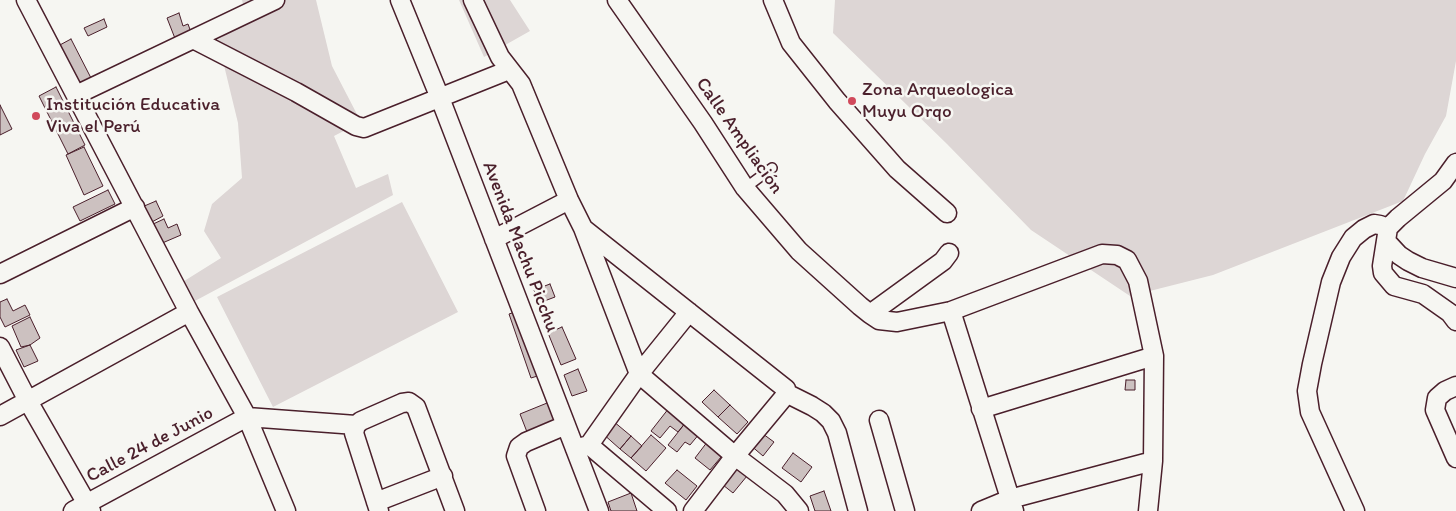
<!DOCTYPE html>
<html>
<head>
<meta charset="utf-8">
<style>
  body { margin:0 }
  canvas { display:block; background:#f6f6f2 }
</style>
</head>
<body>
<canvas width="1456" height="511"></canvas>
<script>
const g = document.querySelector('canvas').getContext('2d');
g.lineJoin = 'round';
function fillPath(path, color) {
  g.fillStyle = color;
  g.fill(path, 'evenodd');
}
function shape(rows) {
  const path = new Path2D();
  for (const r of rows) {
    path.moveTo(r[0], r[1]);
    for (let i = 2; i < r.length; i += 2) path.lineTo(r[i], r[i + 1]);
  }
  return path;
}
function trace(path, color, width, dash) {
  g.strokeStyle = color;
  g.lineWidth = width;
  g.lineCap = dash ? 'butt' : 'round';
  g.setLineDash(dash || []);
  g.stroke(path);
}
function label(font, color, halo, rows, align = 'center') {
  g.font = font + ' Itim,sans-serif';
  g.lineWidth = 5;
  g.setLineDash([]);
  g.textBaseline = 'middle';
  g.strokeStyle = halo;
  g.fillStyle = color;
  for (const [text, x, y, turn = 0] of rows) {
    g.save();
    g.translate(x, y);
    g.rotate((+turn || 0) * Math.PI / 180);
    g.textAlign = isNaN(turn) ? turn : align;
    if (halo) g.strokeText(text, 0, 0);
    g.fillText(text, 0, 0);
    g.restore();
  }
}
const green = shape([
  [242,0,316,0,332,66,361,122,334,136,356,188,388,174,393,195,193,302,181,283,221,258,204,231,212,204,242,178,238,123,221,53,214,42,247,22],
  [459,0,510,0,530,31,484,57],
  [835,0,1456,0,1456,61,1446,116,1425,154,1403,201,1213,275,1130,296,1031,230,947,144,833,33],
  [402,202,458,312,273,407,217,297]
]);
const building = shape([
  [179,13,183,26,188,24,192,35,176,41,167,18,179,13],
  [104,19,107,27,88,36,84,28,104,19],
  [71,39,91,78,78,84,58,46,71,39],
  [56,87,85,145,68,154,39,96,56,87],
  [0,105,12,129,0,135,0,105],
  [84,147,103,186,84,195,66,155,84,147],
  [108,190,115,204,80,221,73,207,108,190],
  [156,201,163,216,150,223,142,207,156,201],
  [164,219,168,228,177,224,181,235,160,244,151,225,164,219],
  [550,284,555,297,539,303,534,290,550,284],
  [7,299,13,311,25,305,30,315,5,327,0,317,0,302,7,299],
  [521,310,544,374,531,378,509,314,521,310],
  [30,317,40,338,30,345,21,347,12,326,30,317],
  [562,327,576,359,561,365,548,333,562,327],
  [30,345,38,361,24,367,16,350,30,345],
  [578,369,587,391,572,396,564,375,578,369],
  [1126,380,1135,380,1135,390,1125,390,1126,380],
  [714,390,730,405,718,417,702,402,714,390],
  [552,401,559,420,527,432,520,414,552,401],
  [730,405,748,422,737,434,718,417,730,405],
  [669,408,686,422,678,432,670,426,660,438,651,431,669,408],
  [613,421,631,436,620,449,602,433,613,421],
  [686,422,700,433,690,445,685,442,677,452,668,445,686,422],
  [759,431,774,442,763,456,749,444,759,431],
  [651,435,666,448,646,471,631,458,651,435],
  [631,436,642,446,631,458,620,449,631,436],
  [711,437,727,450,710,470,695,458,711,437],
  [793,453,812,467,801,482,782,468,793,453],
  [737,467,747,476,733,493,723,485,737,467],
  [677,470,697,486,686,500,665,483,677,470],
  [824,491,831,511,815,511,810,496,824,491],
  [631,493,637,511,611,511,608,502,631,493]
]);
const service = shape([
  [745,188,772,168]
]);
const minor = shape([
  [26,0,189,312,247,417,286,511],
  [400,0,440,98,599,511],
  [473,0,500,57,521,84,569,200,583,228,639,374,735,456,785,494,799,511],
  [617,0,703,123,745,188,799,251,860,306,870,314,943,261,949,253],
  [773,0,791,43,837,101,897,169,947,213],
  [193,39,296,92,356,126,364,128,509,70],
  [76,95,275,0],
  [1456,163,1443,181,1398,218,1388,228,1382,266,1383,273,1394,286,1423,294,1450,313,1456,321],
  [584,229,786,389,786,393,784,397,735,456,693,511],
  [494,239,569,200],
  [1386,241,1399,255,1408,261,1422,268,1456,278],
  [0,274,135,207],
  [951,311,1014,511],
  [870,314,879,320,897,322,951,311,1102,254,1117,255,1127,260,1138,281,1154,356,1153,461,1148,511],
  [0,347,28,401,91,511],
  [1456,386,1445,391,1437,398,1435,410,1456,458],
  [786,393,812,406,823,413,831,421,837,433,858,511],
  [981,409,1154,356],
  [0,416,189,312],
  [247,417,356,425],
  [879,420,905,511],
  [589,445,667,511],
  [575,449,589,445,639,374,689,312],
  [376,502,443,476],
  [73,511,247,417],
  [379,511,354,433,356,425,361,421,402,403,409,402,416,407,455,511],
  [536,511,516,456,519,447,526,442,566,425],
  [981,511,1010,499,1153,461],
  [1355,511,1310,412,1307,391,1312,364,1331,282,1341,257,1353,238,1364,229,1374,224,1380,225,1388,228]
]);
const markers = [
  [852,101,5,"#d1495b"],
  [36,116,5,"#d1495b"]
];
const poiNames = [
  ["Zona Arqueologica",862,90],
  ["Muyu Orqo",862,112],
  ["Institución Educativa",46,105],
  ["Viva el Perú",46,127]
];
const streetNames = [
  ["Calle Ampliación",739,136,55],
  ["Avenida Machu Picchu",520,247,69],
  ["Calle 24 de Junio",150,445,-28]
];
fillPath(green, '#ddd6d5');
fillPath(building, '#ccc1c0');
trace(building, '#4a1f2b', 1);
trace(service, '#4a1f2b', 12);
trace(minor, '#4a1f2b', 21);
trace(service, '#f6f6f2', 9);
trace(minor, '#f6f6f2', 18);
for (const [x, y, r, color] of markers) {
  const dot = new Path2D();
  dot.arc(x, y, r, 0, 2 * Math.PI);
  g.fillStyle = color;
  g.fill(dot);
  trace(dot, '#f6f6f2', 2);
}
label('19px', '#4a1f2b', '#f6f6f2', poiNames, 'left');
label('19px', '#4a1f2b', '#f6f6f2', streetNames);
</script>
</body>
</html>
